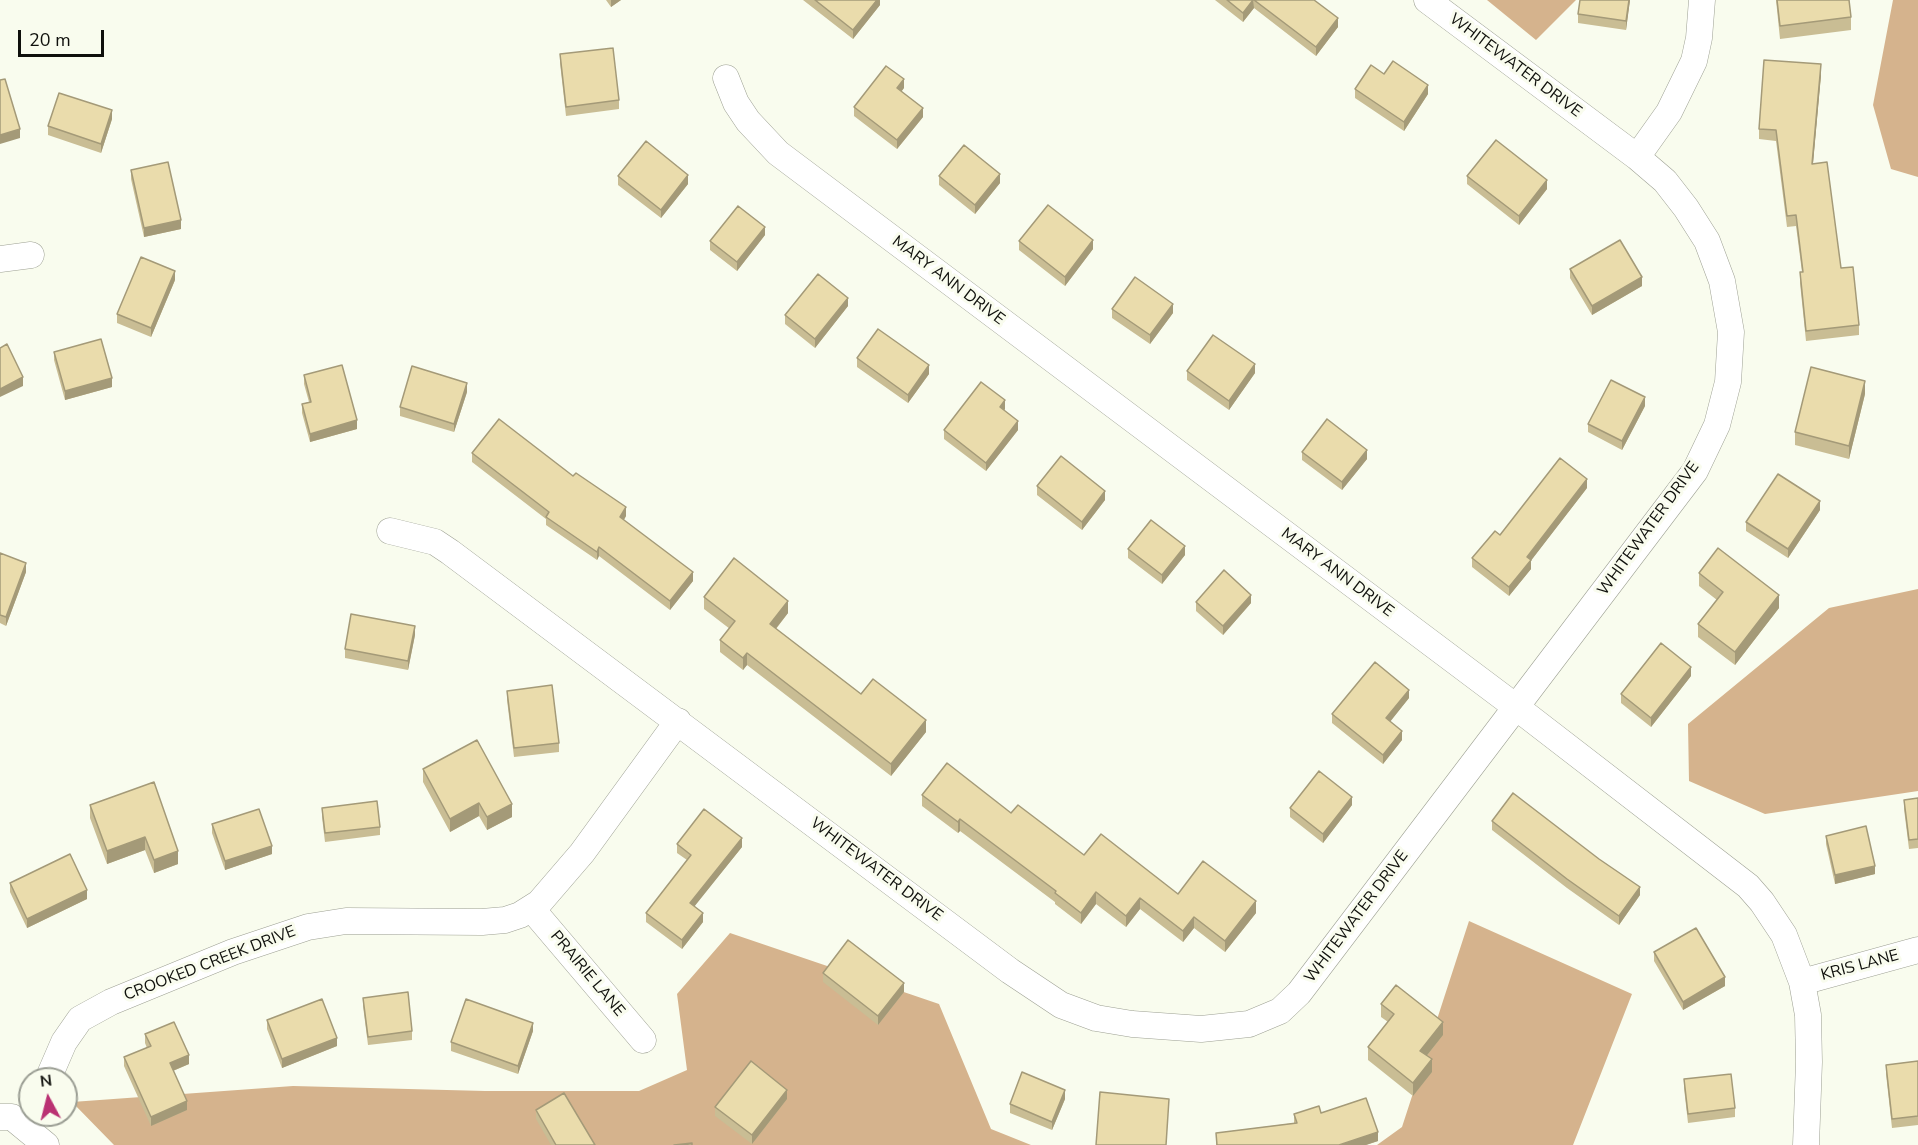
<!DOCTYPE html>
<html>
<head>
<meta charset="utf-8">
<style>
  body { margin:0 }
  #map { position:relative; width:1918px; height:1145px; overflow:hidden; background:#f9fcee; font-family:"Nunito Sans",sans-serif }
  canvas { display:block }
  .north { position:absolute; left:18px; top:1067px; width:60px; height:60px; box-sizing:border-box; background:#f9fcee; border:2px solid #9b9e94; border-radius:50%; rotate:353deg; font-size:16px; font-weight:700; line-height:24px; text-align:center; color:#0f100c }
  .north::after { content:''; display:block; margin:auto; width:21px; height:27px; background:#ba3273; clip-path:polygon(50% 0,100% 100%,50% 72%,0 100%) }
  .scale { position:absolute; left:18px; top:30px; width:86px; height:27px; box-sizing:border-box; border:3px solid #0f100c; border-top:0; padding-left:8px; font-size:18px; line-height:21px; white-space:nowrap; color:#0f100c; -webkit-text-stroke:4px #f9fcee; paint-order:stroke }
</style>
</head>
<body>
<div id="map">
<canvas width="1918" height="1145"></canvas>
<div class="north">N</div>
<div class="scale">20 m</div>
</div>
<script>
const g = document.querySelector('canvas').getContext('2d');
g.lineJoin = 'round';
function fillPath(path, color) {
  g.fillStyle = color;
  g.fill(path, 'evenodd');
}
function shape(rows) {
  const path = new Path2D();
  for (const r of rows) {
    path.moveTo(r[0], r[1]);
    for (let i = 2; i < r.length; i += 2) path.lineTo(r[i], r[i + 1]);
  }
  return path;
}
function trace(path, color, width, dash) {
  g.strokeStyle = color;
  g.lineWidth = width;
  g.lineCap = dash ? 'butt' : 'round';
  g.setLineDash(dash || []);
  g.stroke(path);
}
function label(font, color, halo, rows, align = 'center') {
  g.font = font + ' "Nunito Sans",sans-serif';
  g.lineWidth = 6;
  g.setLineDash([]);
  g.textBaseline = 'middle';
  g.strokeStyle = halo;
  g.fillStyle = color;
  for (const [text, x, y, turn = 0] of rows) {
    g.save();
    g.translate(x, y);
    g.rotate((+turn || 0) * Math.PI / 180);
    g.textAlign = isNaN(turn) ? turn : align;
    if (halo) g.strokeText(text, 0, 0);
    g.fillText(text, 0, 0);
    g.restore();
  }
}
const forest = shape([
  [1487,0,1576,0,1536,40],
  [1893,0,1918,0,1918,177,1891,169,1873,105],
  [1918,589,1918,791,1765,814,1689,781,1688,724,1829,608],
  [1469,921,1632,994,1573,1145,1377,1145,1402,1127],
  [730,933,939,1004,991,1129,1031,1145,114,1145,72,1102,293,1086,485,1091,639,1091,687,1070,677,994]
]);
const street = shape([
  [726,78,736,103,748,121,778,153,1516,707,1748,886,1762,902,1784,935,1802,982,1808,1015,1809,1062,1806,1145],
  [1637,157,1669,112,1694,61,1699,38,1702,0],
  [0,259,31,255],
  [390,531,435,542,450,552,1010,971,1061,1005,1096,1018,1132,1024,1201,1029,1249,1024,1280,1011,1299,993,1695,471,1717,425,1728,382,1731,332,1722,281,1707,241,1686,208,1665,181,1637,157,1427,0],
  [531,908,643,1040],
  [1802,982,1918,950],
  [48,1079,64,1042,80,1019,111,1002,233,952,308,927,346,921,482,922,505,920,520,915,539,903,582,853,678,721],
  [0,1117,12,1117,46,1145]
]);
const wall = shape([
  [606,0,621,0,611,7],
  [803,0,880,0,880,5,853,39],
  [1215,0,1314,0,1338,27,1316,56,1254,8,1243,22],
  [1630,0,1626,30,1578,23,1578,14],
  [1776,0,1849,0,1851,17,1851,30,1780,39],
  [560,54,619,100,619,109,566,116,560,63],
  [1384,74,1428,94,1404,131,1355,98,1355,89],
  [1821,75,1813,164,1841,268,1859,325,1859,335,1806,341,1800,283,1800,272,1802,272,1796,226,1787,227,1776,141,1759,139,1759,129],
  [904,88,901,92,923,117,897,149,854,116,854,107],
  [112,119,101,153,48,135,48,126],
  [131,170,181,229,144,237,131,179],
  [618,176,688,184,661,218,618,185],
  [939,176,1000,183,975,214,939,185],
  [1467,176,1547,189,1519,225,1467,184],
  [765,235,737,271,710,250,710,241],
  [1019,241,1093,249,1065,286,1019,250],
  [1570,269,1642,286,1592,315,1570,278],
  [175,280,151,337,117,323,117,314],
  [848,306,815,348,785,324,785,315],
  [1112,309,1173,313,1150,344,1112,318],
  [54,352,112,387,65,400,54,360],
  [857,358,929,374,908,403,857,367],
  [1187,371,1255,373,1229,410,1187,380],
  [304,375,357,429,310,442,302,413,302,404,309,402,304,384],
  [467,392,454,432,400,416,400,407],
  [1865,394,1849,459,1795,445,1795,432],
  [1645,406,1622,450,1588,432,1588,424],
  [1005,409,1004,411,1018,430,986,471,944,439,944,430],
  [1302,452,1367,459,1342,490,1302,460],
  [472,453,626,516,624,520,693,581,670,610,599,556,597,560,546,525,546,519,472,462],
  [1037,486,1105,500,1082,530,1037,495],
  [1587,488,1531,560,1531,569,1509,596,1472,567,1472,558,1500,535],
  [1820,510,1788,558,1746,531,1746,522],
  [1128,549,1185,555,1162,584,1128,558],
  [0,553,26,572,6,626,0,623],
  [1699,573,1779,608,1735,665,1698,637,1698,624,1717,600,1699,586],
  [704,597,788,613,776,629,861,694,926,732,891,776,747,665,743,670,720,652,720,640,730,629,704,609],
  [1196,602,1251,603,1223,635,1196,611],
  [415,635,408,670,345,658,345,649],
  [1691,676,1651,727,1621,703,1621,694],
  [507,691,559,743,559,752,514,757,507,700],
  [1409,698,1390,721,1402,740,1383,764,1332,723,1332,714],
  [423,769,512,817,487,830,479,816,450,832,423,782],
  [154,782,178,864,154,873,145,850,107,864,90,818,90,805],
  [922,795,1011,813,1084,855,1178,894,1256,913,1225,952,1194,928,1183,942,1140,909,1126,927,1096,904,1081,924,1055,904,1055,902,960,831,958,833,922,806],
  [1918,798,1918,848,1909,849,1904,809,1904,800],
  [1352,805,1323,843,1290,817,1290,808],
  [322,808,380,827,380,835,325,842,322,817],
  [1492,821,1640,895,1619,925,1567,888,1492,830],
  [212,824,272,854,225,870,212,833],
  [1826,836,1875,874,1835,884,1826,844],
  [677,844,742,847,694,906,703,922,682,949,646,922,646,913,687,860,677,853],
  [10,883,87,899,27,928,10,892],
  [1654,952,1725,986,1683,1010,1654,961],
  [823,973,904,992,878,1025,823,982],
  [363,998,412,1031,412,1040,368,1045,363,1006],
  [1381,1004,1443,1035,1427,1056,1432,1072,1413,1096,1368,1060,1368,1047,1388,1022,1381,1017],
  [267,1020,337,1046,282,1068,267,1029],
  [533,1031,518,1074,451,1051,451,1042],
  [145,1034,189,1064,173,1071,187,1110,151,1126,124,1066,124,1057,147,1048,145,1043],
  [1918,1061,1918,1125,1892,1128,1886,1074,1886,1065],
  [1684,1079,1735,1108,1735,1117,1688,1123,1684,1088],
  [787,1099,752,1144,715,1116,715,1107],
  [1065,1099,1052,1130,1010,1113,1010,1104],
  [536,1110,595,1145,551,1145,536,1119],
  [1321,1113,1378,1141,1366,1145,1216,1145,1216,1133,1294,1123,1294,1114]
]);
const shadedWall = shape([
  [611,0,621,0,611,7],
  [877,0,880,0,880,5,853,39,853,30],
  [1253,0,1254,8,1243,22,1243,13],
  [1629,0,1630,0,1626,30,1626,21],
  [1338,18,1338,27,1316,56,1316,47],
  [1821,64,1821,75,1812,174,1812,164],
  [904,79,904,88,897,97,897,88],
  [1428,85,1428,94,1404,131,1404,122],
  [923,108,923,117,897,149,897,140],
  [112,110,112,119,101,153,101,144],
  [20,129,20,138,0,144,0,135],
  [1000,174,1000,183,975,214,975,205],
  [688,175,688,184,661,218,661,210],
  [1547,180,1547,189,1519,225,1519,216],
  [181,220,181,229,144,237,144,228],
  [765,227,765,235,737,271,737,262],
  [1093,240,1093,249,1065,286,1065,277],
  [175,271,175,280,151,337,151,328],
  [1642,277,1642,286,1592,315,1592,306],
  [848,298,848,306,815,348,815,339],
  [1173,304,1173,313,1150,344,1150,335],
  [1255,364,1255,373,1229,410,1229,401],
  [929,365,929,374,908,403,908,395],
  [23,377,23,386,0,397,0,389],
  [112,378,112,387,65,400,65,391],
  [1865,381,1865,394,1849,459,1849,446],
  [467,383,467,392,454,432,454,424],
  [1645,397,1645,406,1622,450,1622,441],
  [1005,400,1005,409,1000,416,1000,407],
  [357,420,357,429,310,442,310,434],
  [1018,421,1018,430,986,471,986,463],
  [1367,450,1367,459,1342,490,1342,482],
  [1587,479,1587,488,1530,562,1531,560,1531,569,1509,596,1509,587,1527,557],
  [1105,491,1105,500,1082,530,1082,522],
  [1820,501,1820,510,1788,558,1788,549],
  [626,507,626,516,620,526,620,517],
  [1185,546,1185,555,1162,584,1162,575],
  [599,547,599,556,597,560,597,552],
  [26,563,26,572,6,626,6,617],
  [693,572,693,581,670,610,670,601],
  [1251,595,1251,603,1223,635,1223,626],
  [1779,595,1779,608,1735,665,1735,652],
  [788,601,788,613,770,636,770,624],
  [415,626,415,635,408,670,408,661],
  [747,653,747,665,743,670,743,658],
  [1691,667,1691,676,1651,727,1651,718],
  [1409,690,1409,698,1386,727,1386,718],
  [926,720,926,732,891,776,891,764],
  [1402,731,1402,740,1383,764,1383,755],
  [1352,797,1352,805,1323,843,1323,834],
  [479,803,479,816,450,832,450,819],
  [512,804,512,817,487,830,487,817],
  [960,819,960,831,958,833,958,822],
  [145,837,145,850,107,864,107,851],
  [742,838,742,847,690,912,690,903],
  [272,846,272,854,225,870,225,861],
  [178,851,178,864,154,873,154,860],
  [1875,866,1875,874,1835,884,1835,875],
  [1640,887,1640,895,1619,925,1619,916],
  [87,890,87,899,27,928,27,919],
  [1096,892,1096,904,1081,924,1081,913],
  [1140,898,1140,909,1126,927,1126,916],
  [1256,901,1256,913,1225,952,1225,941],
  [703,913,703,922,682,949,682,940],
  [1194,917,1194,928,1183,942,1183,931],
  [1725,977,1725,986,1683,1010,1683,1002],
  [904,983,904,992,878,1025,878,1016],
  [1443,1022,1443,1035,1420,1064,1420,1051],
  [533,1023,533,1031,518,1074,518,1066],
  [337,1038,337,1046,282,1068,282,1059],
  [189,1055,189,1064,170,1072,170,1063],
  [1432,1059,1432,1072,1413,1096,1413,1083],
  [787,1090,787,1099,752,1144,752,1135],
  [1065,1090,1065,1099,1052,1130,1052,1122],
  [187,1101,187,1110,151,1126,151,1117],
  [1378,1132,1378,1141,1366,1145,1339,1145]
]);
const building = shape([
  [815,0,877,0,853,30,815,0],
  [1227,0,1253,0,1243,13,1227,0],
  [1254,0,1314,0,1338,18,1316,47,1254,0],
  [1580,0,1629,0,1626,21,1578,14,1580,0],
  [1777,0,1849,0,1851,17,1780,26,1777,0],
  [613,48,619,100,566,107,560,54,613,48],
  [1764,60,1821,64,1812,164,1827,162,1841,268,1853,267,1859,325,1806,331,1800,272,1803,272,1796,215,1787,216,1776,130,1759,129,1764,60],
  [1393,61,1428,85,1404,122,1355,89,1371,65,1384,74,1393,61],
  [886,66,904,79,897,88,923,108,897,140,854,107,886,66],
  [5,79,20,129,0,135,0,80,5,79],
  [59,93,112,110,101,144,48,126,59,93],
  [1496,140,1547,180,1519,216,1467,176,1496,140],
  [646,141,688,175,661,210,618,176,646,141],
  [964,145,1000,174,975,205,939,176,964,145],
  [168,162,181,220,144,228,131,170,168,162],
  [1048,205,1093,240,1065,277,1019,241,1048,205],
  [738,206,765,227,737,262,710,241,738,206],
  [1620,240,1642,277,1592,306,1570,269,1620,240],
  [141,257,175,271,151,328,117,314,141,257],
  [818,274,848,298,815,339,785,315,818,274],
  [1135,277,1173,304,1150,335,1112,309,1135,277],
  [878,329,929,365,908,395,857,358,878,329],
  [1213,335,1255,364,1229,401,1187,371,1213,335],
  [101,339,112,378,65,391,54,352,101,339],
  [7,344,23,377,0,389,0,348,7,344],
  [342,365,357,420,310,434,302,404,311,402,304,375,342,365],
  [412,366,467,383,454,424,400,407,412,366],
  [1811,367,1865,381,1849,446,1795,432,1811,367],
  [1611,380,1645,397,1622,441,1588,424,1611,380],
  [981,382,1005,400,1000,407,1018,421,986,463,944,430,981,382],
  [499,419,573,476,576,473,626,507,620,517,693,572,670,601,599,547,597,552,546,517,549,512,472,453,499,419],
  [1327,419,1367,450,1342,482,1302,452,1327,419],
  [1061,456,1105,491,1082,522,1037,486,1061,456],
  [1560,458,1587,479,1527,557,1531,560,1509,587,1472,558,1495,531,1500,535,1560,458],
  [1778,474,1820,501,1788,549,1746,522,1778,474],
  [1151,520,1185,546,1162,575,1128,549,1151,520],
  [1718,548,1779,595,1735,652,1698,624,1723,592,1699,573,1718,548],
  [0,553,26,563,6,617,0,615,0,553],
  [734,558,788,601,770,624,861,694,873,679,926,720,891,764,747,653,743,658,720,640,735,621,704,597,734,558],
  [1224,570,1251,595,1223,626,1196,602,1224,570],
  [351,614,415,626,408,661,345,649,351,614],
  [1661,643,1691,667,1651,718,1621,694,1661,643],
  [1375,662,1409,690,1386,718,1402,731,1383,755,1332,714,1375,662],
  [552,685,559,743,514,748,507,691,552,685],
  [477,740,512,804,487,817,479,803,450,819,423,769,477,740],
  [947,763,1011,813,1018,805,1084,855,1101,834,1178,894,1203,861,1256,901,1225,941,1194,917,1183,931,1140,898,1126,916,1096,892,1081,913,1055,893,1056,891,960,819,958,822,922,795,947,763],
  [1319,771,1352,797,1323,834,1290,808,1319,771],
  [154,782,178,851,154,860,145,837,107,851,90,805,154,782],
  [1513,793,1599,859,1640,887,1619,916,1567,879,1492,821,1513,793],
  [1918,798,1918,839,1909,840,1904,800,1918,798],
  [377,801,380,827,325,833,322,808,377,801],
  [259,809,272,846,225,861,212,824,259,809],
  [704,809,742,838,690,903,703,913,682,940,646,913,691,855,677,844,704,809],
  [1866,826,1875,866,1835,875,1826,836,1866,826],
  [70,854,87,890,27,919,10,883,70,854],
  [1696,928,1725,977,1683,1002,1654,952,1696,928],
  [848,940,904,983,878,1016,823,973,848,940],
  [1396,985,1443,1022,1420,1051,1432,1059,1413,1083,1368,1047,1394,1014,1381,1004,1396,985],
  [408,992,412,1031,368,1037,363,998,408,992],
  [322,999,337,1038,282,1059,267,1020,322,999],
  [466,999,533,1023,518,1066,451,1042,466,999],
  [174,1022,189,1055,170,1063,187,1101,151,1117,124,1057,151,1046,145,1034,174,1022],
  [751,1061,787,1090,752,1135,715,1107,751,1061],
  [1918,1061,1918,1116,1892,1119,1886,1065,1918,1061],
  [1022,1072,1065,1090,1052,1122,1010,1104,1022,1072],
  [1731,1074,1735,1108,1688,1114,1684,1079,1731,1074],
  [1100,1092,1169,1099,1166,1145,1096,1145,1100,1092],
  [564,1093,595,1145,556,1145,536,1110,564,1093],
  [1366,1098,1378,1132,1339,1145,1217,1145,1216,1133,1297,1123,1294,1114,1319,1106,1321,1113,1366,1098],
  [692,1143,692,1145,674,1145,692,1143]
]);
const streetNames = [
  ["WHITEWATER DRIVE",1515,66,37],
  ["MARY ANN DRIVE",948,281,37],
  ["WHITEWATER DRIVE",1649,529,-54],
  ["MARY ANN DRIVE",1337,573,37],
  ["WHITEWATER DRIVE",876,870,37],
  ["WHITEWATER DRIVE",1357,917,-53],
  ["CROOKED CREEK DRIVE",210,964,-21],
  ["KRIS LANE",1860,966,-15],
  ["PRAIRIE LANE",587,974,50]
];
fillPath(forest, '#d5b38d');
trace(street, '#9da093', 27);
trace(street, '#fff', 26);
fillPath(wall, '#c9bd94');
fillPath(shadedWall, '#a49a78');
fillPath(building, '#eadcac');
trace(building, '#a49a78', 1.5);
label('16px', '#0f100c', '#f9fcee', streetNames);
</script>
</body>
</html>
